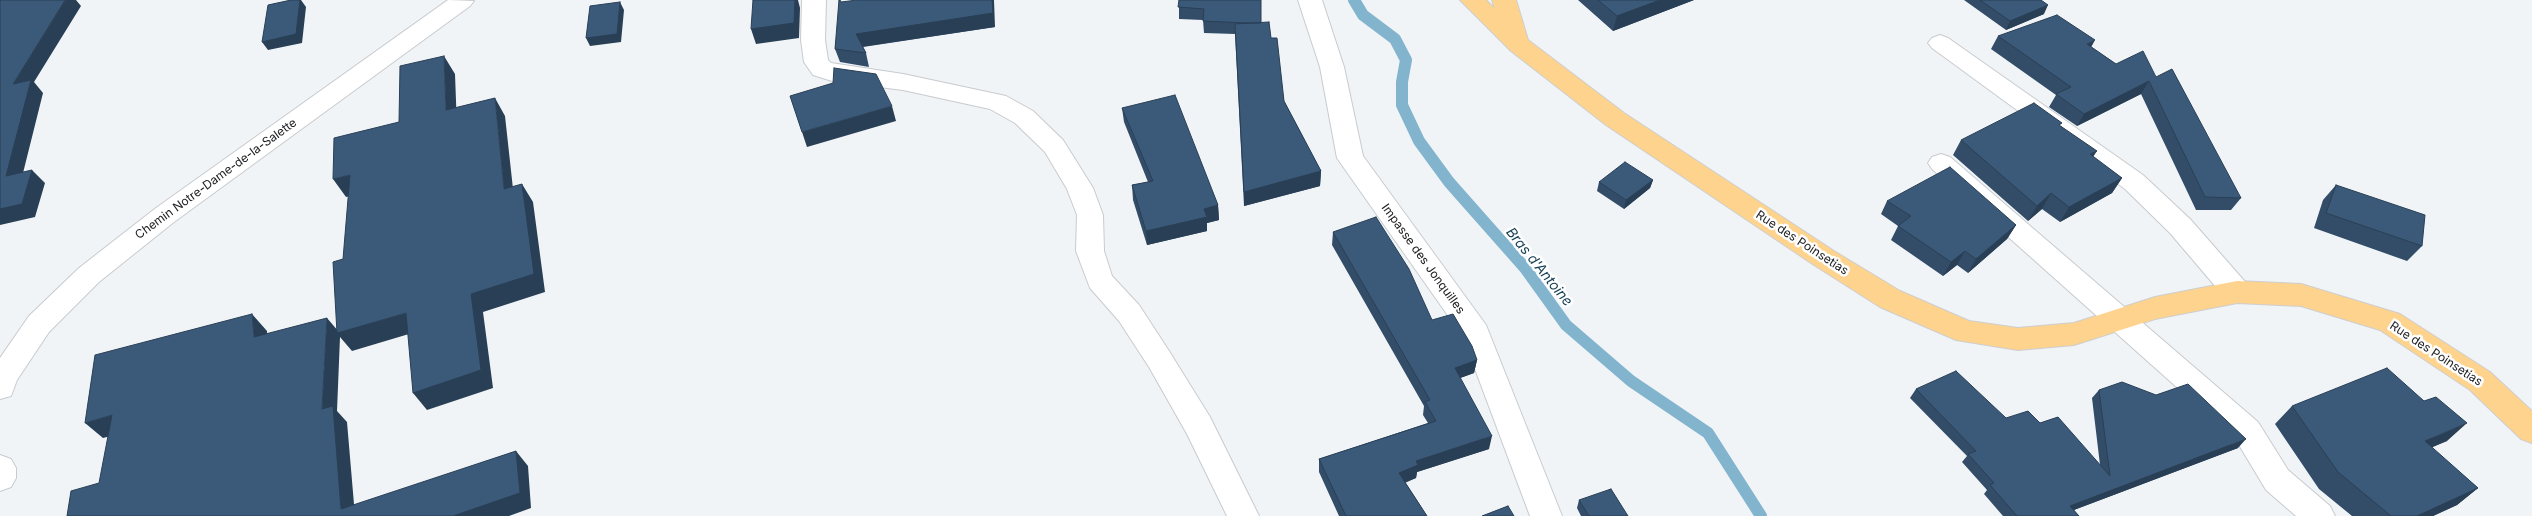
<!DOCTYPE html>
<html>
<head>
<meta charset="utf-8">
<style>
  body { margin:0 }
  canvas { display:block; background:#f0f4f7 }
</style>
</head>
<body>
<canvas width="2532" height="516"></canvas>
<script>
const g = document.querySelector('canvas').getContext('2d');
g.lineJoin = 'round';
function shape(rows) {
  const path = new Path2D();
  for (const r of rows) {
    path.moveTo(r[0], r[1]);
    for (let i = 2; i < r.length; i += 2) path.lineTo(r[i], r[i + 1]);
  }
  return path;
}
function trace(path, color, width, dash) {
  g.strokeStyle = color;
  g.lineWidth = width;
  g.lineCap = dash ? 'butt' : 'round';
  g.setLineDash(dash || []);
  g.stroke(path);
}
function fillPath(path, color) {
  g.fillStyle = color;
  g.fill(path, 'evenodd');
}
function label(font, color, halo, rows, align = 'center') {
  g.font = font + ' Inter,sans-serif';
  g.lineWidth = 5;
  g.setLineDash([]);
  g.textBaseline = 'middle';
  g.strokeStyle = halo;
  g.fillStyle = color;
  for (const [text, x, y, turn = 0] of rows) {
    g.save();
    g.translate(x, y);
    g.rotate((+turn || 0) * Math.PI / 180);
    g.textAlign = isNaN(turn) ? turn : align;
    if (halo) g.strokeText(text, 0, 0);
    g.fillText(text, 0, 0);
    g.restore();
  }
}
const stream = shape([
  [1354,0,1363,15,1395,39,1406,60,1402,82,1402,105,1419,141,1449,182,1525,268,1566,325,1631,381,1708,433,1761,516]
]);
const minor = shape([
  [448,0,474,1,470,6,174,222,99,282,49,332,17,380,11,396,0,399,0,358,29,316,79,268,156,208,448,0],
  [802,0,826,0,825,40,828,60,831,63,903,74,1006,96,1033,111,1063,140,1093,188,1103,215,1104,251,1112,276,1139,305,1169,351,1210,417,1259,516,1227,516,1187,434,1149,367,1119,321,1090,288,1076,251,1077,215,1067,189,1045,152,1015,123,990,109,903,90,832,81,813,75,804,62,801,40,802,0],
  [1298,0,1322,0,1344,67,1363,156,1486,325,1562,516,1530,516,1463,337,1337,158,1320,67,1298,0],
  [1940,35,1948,38,2143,175,2190,219,2247,284,2251,292,2247,300,2237,303,2227,300,2170,233,2125,189,1932,48,1928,43,1932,38,1940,35],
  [1941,154,1950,157,2258,422,2288,470,2330,506,2335,516,2296,516,2266,490,2236,440,1932,169,1928,163,1932,157,1941,154],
  [0,455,11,459,16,468,16,478,11,487,0,491,0,455]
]);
const major = shape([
  [1460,0,1486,0,1495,9,1492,0,1516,0,1528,40,1624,113,1834,251,1900,291,1969,321,2018,328,2074,323,2155,297,2237,281,2301,284,2400,314,2490,372,2532,411,2532,443,2521,439,2470,390,2380,330,2301,306,2237,303,2155,319,2074,345,2018,350,1956,340,1880,307,1814,265,1606,125,1511,51,1460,0]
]);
const wall = shape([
  [1179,0,1261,23,1271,38,1284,101,1321,171,1320,186,1244,206,1235,34,1204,33,1203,20,1179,19],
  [1578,0,1694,0,1613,31],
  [1964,0,2041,0,2044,14,2006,30],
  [841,2,995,27,863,47,866,53,869,67,840,62,835,49],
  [1998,36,2091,47,2116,64,2156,77,2241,198,2231,210,2196,210,2141,94,2077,126,2049,107,2056,95,1991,49],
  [1122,108,1218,205,1219,220,1207,223,1207,231,1147,245,1133,200,1132,185,1148,182,1124,122],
  [2061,126,2093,157,2122,178,2112,193,2060,222,2042,209,2028,221,1953,155,1961,140],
  [1653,180,1650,188,1624,209,1597,191,1599,182],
  [2336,185,2422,246,2407,261,2314,228,2323,200],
  [1887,201,2016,225,2007,239,1968,273,1957,265,1943,276,1891,240,1898,226,1881,214],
  [1333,232,1477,360,1474,373,1460,378,1489,449,1417,472,1416,478,1405,482,1427,516,1339,516,1319,472,1319,459,1428,423,1423,415,1424,406,1332,245],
  [1916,389,2006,418,2040,423,2100,465,2092,398,2099,390,2238,448,2074,510,2079,516,2003,516,1984,494,1987,490,1962,462,1967,456,1910,398],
  [2292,406,2447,441,2431,447,2478,488,2457,505,2433,516,2352,516,2319,489,2275,424],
  [1579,500,1628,516,1581,516,1577,508]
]);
const shadedWall = shape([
  [65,0,76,0,81,6,34,82,43,93,19,189,6,176,13,84],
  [300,0,301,0,306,7,302,43,268,50,262,42],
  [795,0,798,0,800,8,799,38,756,44,751,29],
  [992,0,994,0,995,27,860,47,856,34],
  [1660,0,1694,0,1613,31,1617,16],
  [620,2,624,10,621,42,590,46,586,38],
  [2048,5,2044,14,2006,30,2010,21],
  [2095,40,2088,53,2087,44],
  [444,56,455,74,457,128,446,110],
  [2149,81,2141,94,2077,126,2084,114],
  [495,98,505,116,515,207,504,189],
  [892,106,896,121,807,147,802,132],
  [2097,151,2087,166,2090,154],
  [32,170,45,183,35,217,0,225,0,209],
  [1321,171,1320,186,1244,206,1244,192],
  [350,175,363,193,346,197,333,179],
  [2122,178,2112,193,2060,222,2069,207],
  [1653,180,1650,188,1624,209,1626,200],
  [522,184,533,202,545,292,483,312,493,388,427,410,413,393,471,294],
  [2051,193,2042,209,2028,221,2037,206],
  [1218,205,1219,220,1207,223,1207,231,1147,245,1146,231,1204,209],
  [2016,225,2007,239,1968,273,1976,259],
  [1965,251,1957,265,1943,276,1951,262],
  [406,313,419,331,352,351,340,337,337,411,347,422,355,516,341,509,322,409,327,318,339,332],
  [252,314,267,331,268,353,254,337],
  [1477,360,1474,373,1452,381,1455,368],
  [112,415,130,431,103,438,85,423],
  [2467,423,2447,441,2405,459,2425,441],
  [1492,436,1489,449,1417,472,1416,478,1398,486,1399,473,1416,461],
  [2246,439,2238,448,2063,514,2070,506],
  [516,451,528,466,531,508,509,516,453,516],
  [2478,488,2457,505,2433,516,2417,516]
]);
const building = shape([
  [0,0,65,0,13,84,31,80,6,176,32,170,22,204,0,209,0,0],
  [291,0,300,0,296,34,262,42,268,5,291,0],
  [753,0,795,0,794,23,751,29,753,0],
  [839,0,840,0,841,2,857,0,992,0,993,13,856,34,866,53,835,49,839,0],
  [1179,0,1261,0,1261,23,1247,23,1203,21,1204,9,1178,7,1179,0],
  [1598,0,1660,0,1617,16,1598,0],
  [1980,0,2041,0,2048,5,2010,21,1980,0],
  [620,2,617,34,586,38,590,6,620,2],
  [2057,15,2095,40,2087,44,2116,64,2143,51,2156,77,2172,69,2241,198,2205,197,2149,81,2084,114,2056,94,2071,87,1998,36,2057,15],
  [1269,22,1271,38,1277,38,1284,101,1321,171,1244,192,1235,24,1269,22],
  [444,56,446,110,495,98,504,189,522,184,534,274,471,294,481,370,413,393,406,313,337,333,333,262,343,259,350,175,333,179,334,138,399,122,400,66,444,56],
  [834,68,876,74,892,106,802,132,790,96,833,83,834,68],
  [1175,95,1218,205,1204,209,1207,217,1146,231,1132,185,1153,181,1122,108,1175,95],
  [2034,103,2062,123,2059,125,2097,151,2090,154,2122,178,2069,207,2051,193,2037,206,1961,140,2034,103],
  [1625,162,1653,180,1626,200,1599,182,1625,162],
  [1950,167,2016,225,1976,259,1965,251,1951,262,1898,226,1911,216,1887,201,1950,167],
  [2336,185,2425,215,2422,246,2326,213,2336,185],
  [1376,217,1409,269,1432,320,1453,314,1472,346,1477,360,1455,368,1492,436,1416,461,1418,465,1399,473,1427,516,1346,516,1319,459,1436,421,1425,402,1430,400,1333,232,1376,217],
  [252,314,254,337,327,318,322,409,333,406,341,509,516,451,520,493,453,516,67,516,71,491,99,483,112,415,85,423,95,355,252,314],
  [2387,368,2424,401,2436,397,2467,423,2425,441,2478,488,2417,516,2391,516,2338,472,2292,406,2387,368],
  [1956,371,2006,418,2028,411,2040,423,2058,417,2110,476,2099,390,2122,382,2156,395,2188,384,2246,439,2070,506,2079,516,2017,516,1990,485,1994,483,1968,454,1976,451,1916,389,1956,371],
  [1611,489,1628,516,1589,516,1579,500,1611,489],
  [1508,506,1514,516,1482,516,1508,506]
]);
const streetNames = [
  ["Chemin Notre-Dame-de-la-Salette",216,179,-36],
  ["Rue des Poinsetias",1802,243,33],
  ["Impasse des Jonquilles",1423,259,54],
  ["Rue des Poinsetias",2436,354,33]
];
const waterNames = [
  ["Bras d'Antoine",1539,267,51]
];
trace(stream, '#82b4ce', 12);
trace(minor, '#c8cbce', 2);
trace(major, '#cececf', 2);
fillPath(minor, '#fff');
fillPath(major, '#fdd38e');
fillPath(wall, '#334d69');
fillPath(shadedWall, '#293f55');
fillPath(building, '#3b5a7a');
trace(building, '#293f55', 1);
label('12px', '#202123', '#fff', streetNames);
label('italic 14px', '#174255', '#fff', waterNames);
</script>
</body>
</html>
